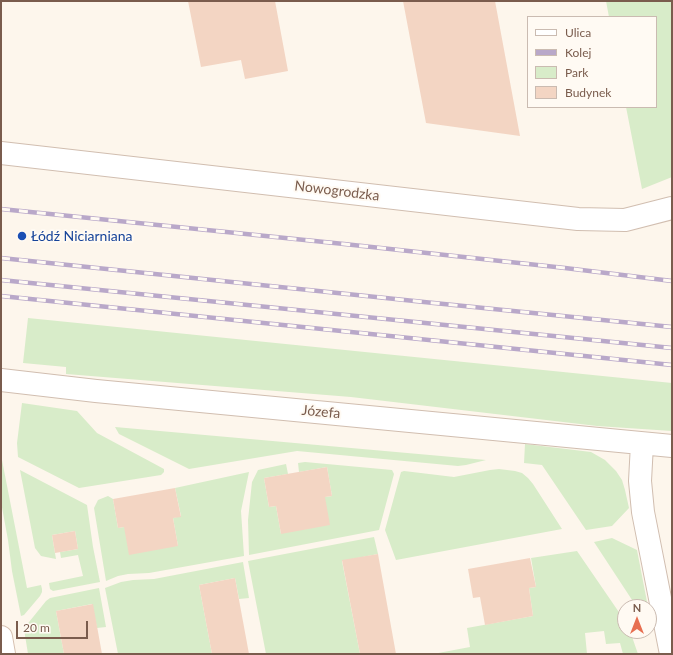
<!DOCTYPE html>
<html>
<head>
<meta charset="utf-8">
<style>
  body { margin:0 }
  #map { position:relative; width:673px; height:655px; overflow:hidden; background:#fdf6ec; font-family:Lato,sans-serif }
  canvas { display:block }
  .frame { position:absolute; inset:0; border:2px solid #7a5c4d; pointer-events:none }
  .legend { position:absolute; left:527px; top:16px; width:130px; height:92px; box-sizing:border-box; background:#fffaf3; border:1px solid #cabbb1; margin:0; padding:5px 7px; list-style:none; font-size:12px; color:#7a5c4d }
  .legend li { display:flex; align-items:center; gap:8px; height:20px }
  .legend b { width:20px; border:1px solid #cabbb1 }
  .north { position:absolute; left:617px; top:599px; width:40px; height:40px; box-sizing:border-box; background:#fffaf3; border:1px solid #cabbb1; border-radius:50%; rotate:0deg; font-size:11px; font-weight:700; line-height:16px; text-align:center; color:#7a5c4d }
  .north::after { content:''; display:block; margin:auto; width:14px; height:18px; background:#e76f51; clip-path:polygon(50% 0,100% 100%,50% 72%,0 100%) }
  .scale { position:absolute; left:16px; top:621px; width:72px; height:18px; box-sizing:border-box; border:2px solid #7a5c4d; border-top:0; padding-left:5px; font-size:12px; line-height:14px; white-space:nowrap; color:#7a5c4d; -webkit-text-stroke:3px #fffaf3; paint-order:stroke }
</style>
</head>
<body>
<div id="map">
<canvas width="673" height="655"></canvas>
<div class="frame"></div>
<ul class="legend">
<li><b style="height:5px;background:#fff"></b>Ulica</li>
<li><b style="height:5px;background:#b9a8c9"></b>Kolej</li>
<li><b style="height:11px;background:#d8ecc9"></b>Park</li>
<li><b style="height:11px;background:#f3d5c3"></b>Budynek</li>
</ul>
<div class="north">N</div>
<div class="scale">20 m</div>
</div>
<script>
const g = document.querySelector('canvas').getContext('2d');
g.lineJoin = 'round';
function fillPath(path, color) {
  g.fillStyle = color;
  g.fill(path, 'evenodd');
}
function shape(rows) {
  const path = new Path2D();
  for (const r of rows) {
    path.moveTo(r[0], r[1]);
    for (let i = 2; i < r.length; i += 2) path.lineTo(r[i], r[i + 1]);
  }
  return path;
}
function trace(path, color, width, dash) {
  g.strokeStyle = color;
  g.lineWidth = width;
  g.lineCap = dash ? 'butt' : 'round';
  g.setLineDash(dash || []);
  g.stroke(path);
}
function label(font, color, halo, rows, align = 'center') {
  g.font = font + ' Lato,sans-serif';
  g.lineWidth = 4;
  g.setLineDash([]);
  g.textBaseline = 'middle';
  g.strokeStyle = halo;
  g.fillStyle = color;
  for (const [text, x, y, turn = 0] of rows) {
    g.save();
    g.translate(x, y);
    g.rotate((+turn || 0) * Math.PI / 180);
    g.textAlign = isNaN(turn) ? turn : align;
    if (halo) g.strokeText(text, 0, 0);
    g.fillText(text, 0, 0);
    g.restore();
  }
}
const green = shape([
  [606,1,672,1,672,177,642,189,626,107,656,107,656,17,609,17],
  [28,318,672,383,672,431,597,426,351,397,66,374,66,367,23,363],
  [22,403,77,411,97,433,164,469,164,472,161,475,79,488,18,457,17,443],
  [115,427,486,460,466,465,458,466,297,451,189,469,119,434],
  [525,444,591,452,605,460,616,471,622,480,625,490,629,508,612,526,586,530,542,465,524,463],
  [1,455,27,588,41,585,42,589,42,592,40,596,24,615,21,616,12,571,8,540,1,502],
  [305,462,392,470,394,474,379,530,249,555,248,520,252,482,258,470,286,464,288,474,264,478,269,507,276,506,281,534,325,497,332,496,327,467,299,472,298,463],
  [499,469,515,471,522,473,528,478,533,484,562,529,396,560,385,530,401,472,404,471,454,477,490,470],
  [20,470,87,505,93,547,100,582,53,591,50,589,49,583,83,576,78,555,61,558,60,552,78,549,75,531,52,535,56,559,41,556,35,548],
  [249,472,241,511,244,556,149,573,128,574,118,576,106,581,94,508,98,500,108,496,113,499,118,528,124,527,178,546,173,518,181,516,175,488],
  [374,537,378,554,342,561,360,654,266,654,248,561],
  [612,538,637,550,648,607,639,607,636,606,594,542],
  [577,551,625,621,625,631,630,631,638,654,623,654,620,643,606,644,604,631,585,633,587,654,433,654,470,647,467,628,533,616,529,588,536,587,531,558],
  [243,562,249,598,239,599,235,578,199,585,212,654,118,654,105,588,121,582,133,580,154,579],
  [99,588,106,627,97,628,92,604,56,611,64,654,28,654,24,629,25,627,46,601,50,598]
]);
const building = shape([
  [188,1,275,1,288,71,245,79,241,60,201,67],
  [403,1,495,1,520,136,426,123],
  [327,467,332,496,325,497,330,525,281,534,276,506,269,507,264,478],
  [175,488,181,517,173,518,178,546,129,555,124,527,118,528,113,499],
  [75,531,78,549,55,553,52,535],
  [378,554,396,654,360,654,342,560],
  [530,558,536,587,529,588,533,616,485,625,480,597,473,598,468,569],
  [235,578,249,654,212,654,199,585],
  [93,604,102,654,64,654,56,611]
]);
const street = shape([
  [1,153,578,219,625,220,672,208],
  [1,380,96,391,672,446],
  [642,444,640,481,643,512,671,654]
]);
const secondary = shape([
  [1,637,4,654]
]);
const rail = shape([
  [1,209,344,244,565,268,672,281],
  [1,258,424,302,672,327],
  [1,280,672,348],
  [1,296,672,365]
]);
const markers = [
  [22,236,5,"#1a4fb4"]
];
const streetNames = [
  ["Nowogrodzka",337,191,7],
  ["Józefa",321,412,5]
];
const transitNames = [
  ["Łódź Niciarniana",31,236]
];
fillPath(green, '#d8ecc9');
fillPath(building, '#f3d5c3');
trace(street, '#d1beb0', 24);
trace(secondary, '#d6c0b0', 24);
trace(street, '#fff', 22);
trace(secondary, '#fff', 22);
trace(rail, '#b9a8c9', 4.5);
trace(rail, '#fffaf3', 3, [9]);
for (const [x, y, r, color] of markers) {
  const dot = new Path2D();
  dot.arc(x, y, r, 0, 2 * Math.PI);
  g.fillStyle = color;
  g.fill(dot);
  trace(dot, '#fffaf3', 1.5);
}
label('14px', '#7a5c4d', '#fffaf3', streetNames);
label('14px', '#164399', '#fffaf3', transitNames, 'left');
</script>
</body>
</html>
